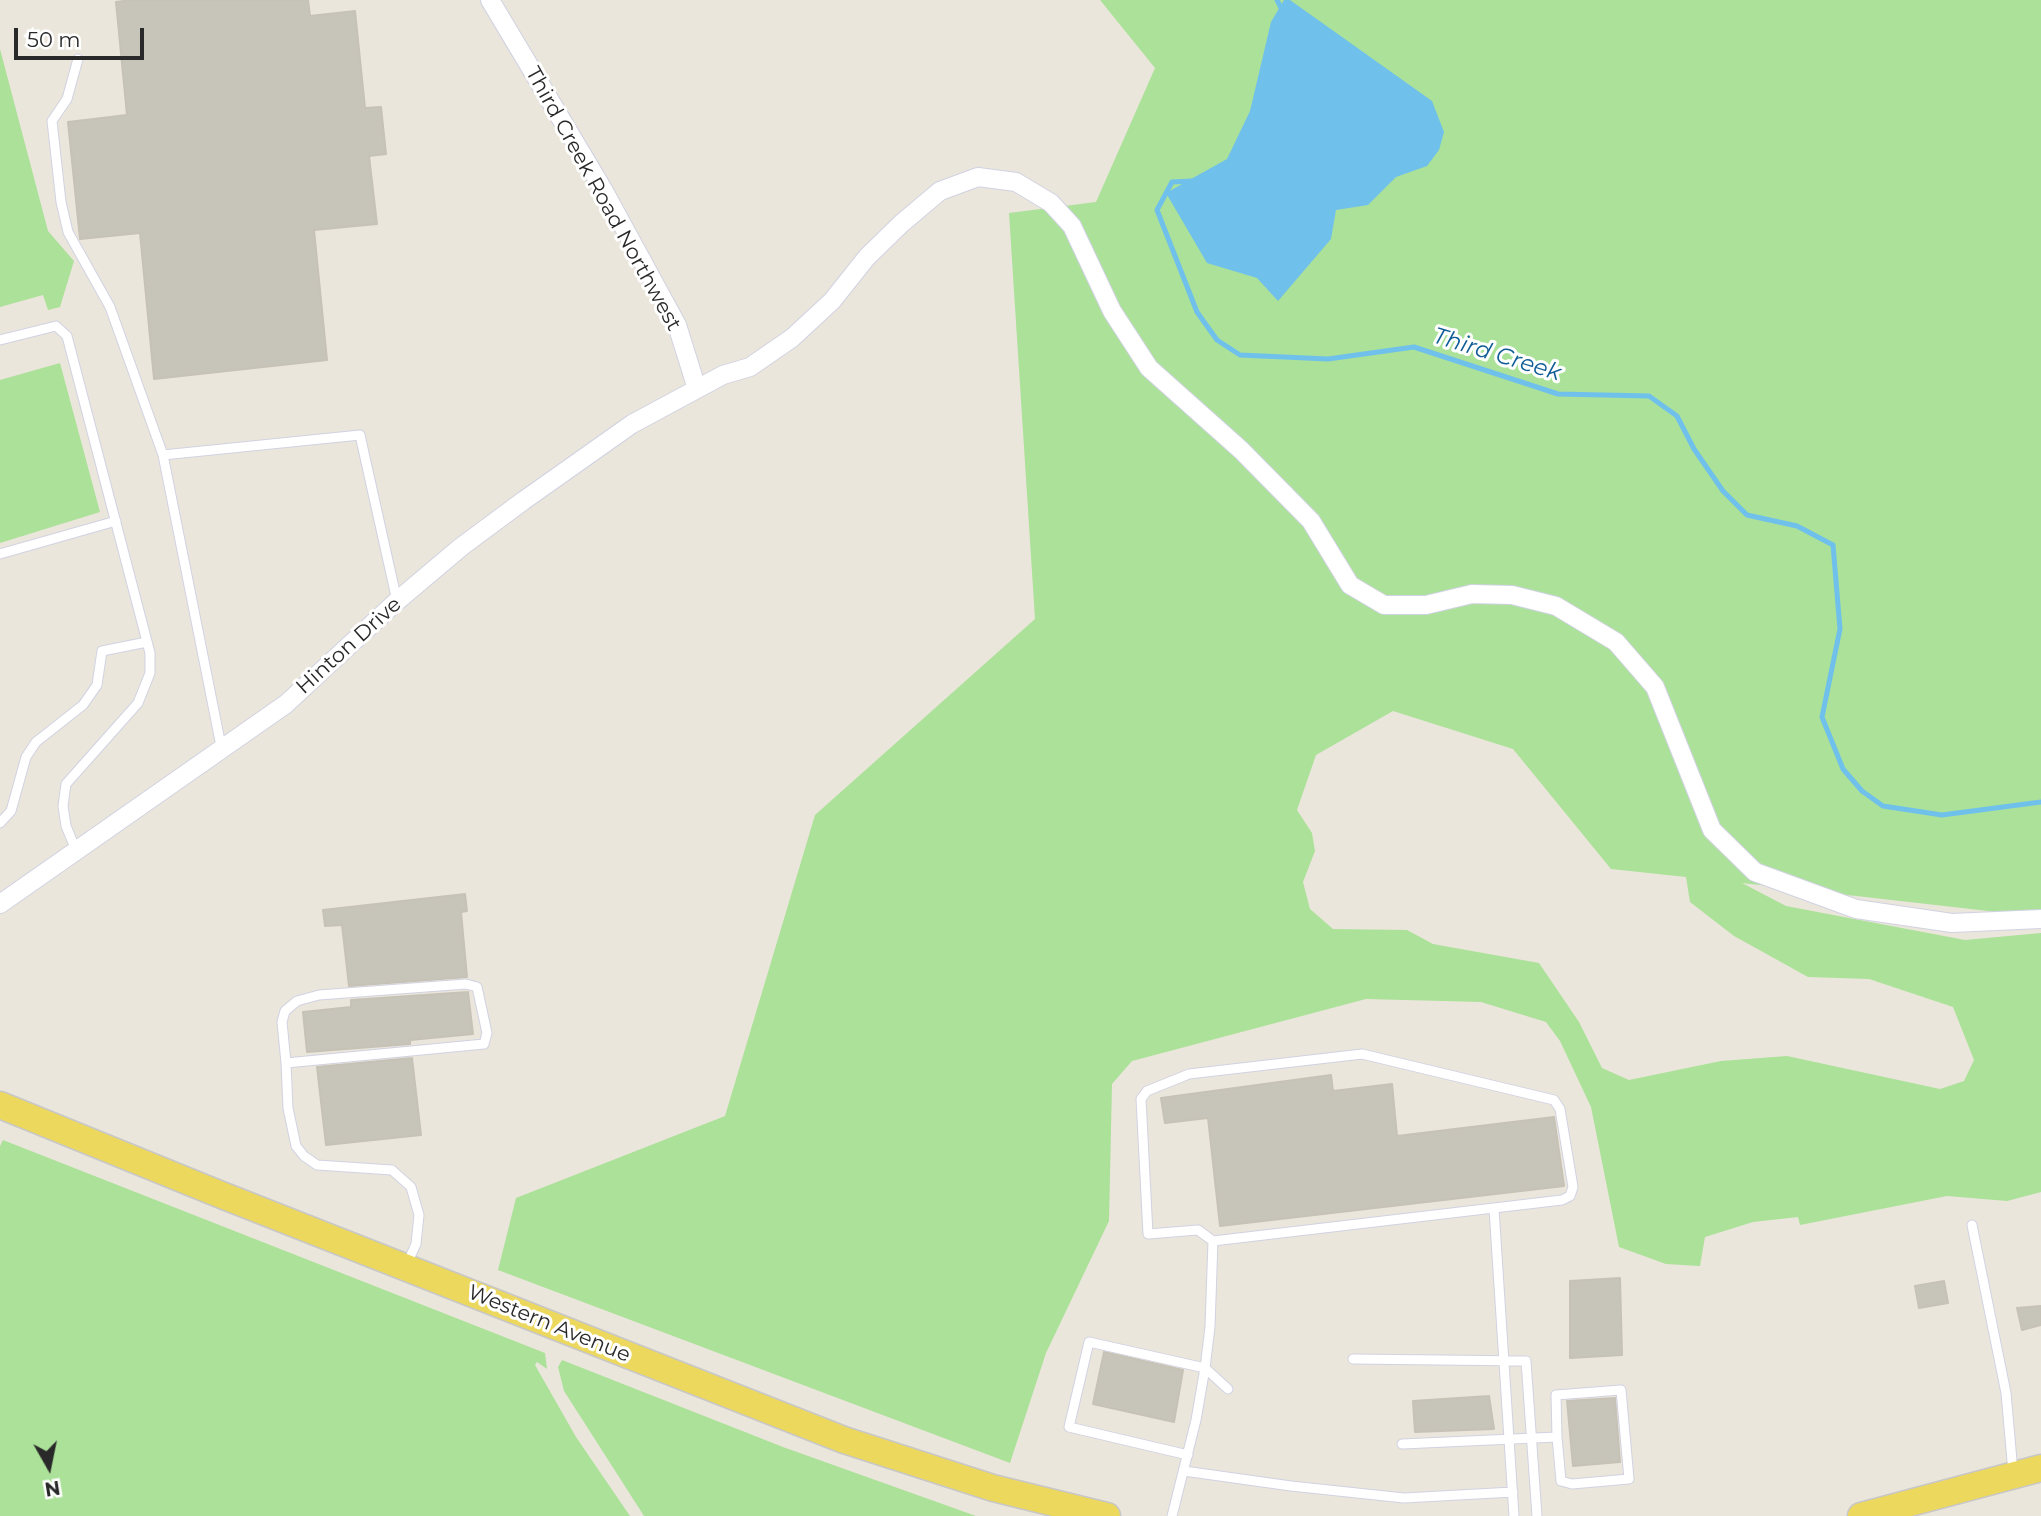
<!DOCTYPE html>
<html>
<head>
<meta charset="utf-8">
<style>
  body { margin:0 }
  #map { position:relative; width:2041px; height:1516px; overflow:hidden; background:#ebe6db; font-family:Montserrat,sans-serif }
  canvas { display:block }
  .north { position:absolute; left:14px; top:1432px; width:70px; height:70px; -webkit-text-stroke:5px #fff; paint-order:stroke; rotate:171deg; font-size:19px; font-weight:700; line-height:28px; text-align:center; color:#292929 }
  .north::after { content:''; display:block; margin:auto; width:24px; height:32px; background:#292929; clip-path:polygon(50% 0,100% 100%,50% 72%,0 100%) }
  .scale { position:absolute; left:14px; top:28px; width:130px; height:32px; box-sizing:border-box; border:4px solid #292929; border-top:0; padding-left:9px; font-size:21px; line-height:24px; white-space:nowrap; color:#292929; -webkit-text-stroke:5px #fff; paint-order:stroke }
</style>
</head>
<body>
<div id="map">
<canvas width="2041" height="1516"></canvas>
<div class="north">N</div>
<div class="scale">50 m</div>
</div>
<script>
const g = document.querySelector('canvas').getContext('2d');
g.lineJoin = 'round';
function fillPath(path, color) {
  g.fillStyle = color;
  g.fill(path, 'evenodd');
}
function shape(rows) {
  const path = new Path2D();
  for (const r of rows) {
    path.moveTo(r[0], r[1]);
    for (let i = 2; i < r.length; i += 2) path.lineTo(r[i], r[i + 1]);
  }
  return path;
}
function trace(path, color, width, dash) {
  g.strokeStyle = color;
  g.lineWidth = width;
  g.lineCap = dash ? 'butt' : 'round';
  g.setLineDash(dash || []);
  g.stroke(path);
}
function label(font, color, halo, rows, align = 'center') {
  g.font = font + ' Montserrat,sans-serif';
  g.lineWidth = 6;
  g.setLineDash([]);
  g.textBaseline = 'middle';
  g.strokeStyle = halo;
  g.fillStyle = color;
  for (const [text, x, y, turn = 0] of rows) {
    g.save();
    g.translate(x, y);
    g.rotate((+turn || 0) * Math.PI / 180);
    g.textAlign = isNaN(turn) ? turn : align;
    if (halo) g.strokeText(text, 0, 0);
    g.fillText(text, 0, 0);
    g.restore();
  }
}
const green = shape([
  [1100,0,2041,0,2041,917,1742,883,1786,906,1965,940,2041,933,2041,1192,2007,1201,1947,1196,1800,1225,1798,1217,1753,1222,1705,1237,1700,1266,1666,1264,1619,1247,1591,1107,1560,1041,1546,1022,1481,1002,1366,999,1132,1061,1112,1084,1109,1221,1046,1353,1010,1463,498,1270,516,1198,725,1116,815,815,1035,619,1009,213,1096,202,1155,68],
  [1393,711,1513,749,1611,869,1686,877,1690,902,1734,936,1808,977,1869,979,1953,1007,1974,1060,1964,1081,1940,1089,1787,1056,1721,1061,1629,1080,1602,1068,1579,1022,1539,963,1433,944,1407,930,1333,929,1310,909,1303,882,1315,851,1312,833,1297,810,1316,755],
  [0,49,48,231,74,261,60,307,48,310,43,295,0,307],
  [60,363,100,512,0,543,0,380],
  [3,1140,545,1353,547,1369,537,1362,535,1365,576,1437,630,1516,0,1516,0,1146],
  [562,1360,783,1447,976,1516,644,1516,564,1391,558,1367]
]);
const water = shape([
  [1284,0,1290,0,1432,101,1444,132,1439,150,1427,166,1396,177,1368,205,1336,210,1331,239,1278,301,1257,278,1207,263,1166,193,1227,159,1250,111,1271,22]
]);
const stream = shape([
  [1277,0,1282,10],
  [1192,181,1172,182,1157,210,1197,312,1217,340,1240,355,1328,359,1414,347,1558,394,1649,396,1677,416,1694,449,1723,491,1747,515,1797,526,1833,545,1840,629,1822,717,1843,769,1862,791,1883,806,1942,815,2041,802]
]);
const building = shape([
  [131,0,308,0,310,16,355,11,365,108,381,107,386,154,369,156,377,224,314,230,327,360,154,379,140,233,80,239,68,122,127,115,116,2,131,0],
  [465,894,467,911,461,912,467,977,349,986,342,925,325,926,323,910,465,894],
  [468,992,473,1034,410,1040,410,1044,307,1052,303,1012,351,1007,351,1000,468,992],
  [412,1058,421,1135,326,1145,317,1067,412,1058],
  [1331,1075,1333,1091,1392,1084,1397,1136,1554,1117,1564,1186,1220,1226,1208,1118,1165,1123,1161,1098,1331,1075],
  [1620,1278,1622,1355,1570,1358,1570,1281,1620,1278],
  [1944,1281,1948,1303,1919,1308,1915,1286,1944,1281],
  [2041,1306,2041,1325,2022,1330,2017,1308,2041,1306],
  [1104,1352,1183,1370,1174,1422,1093,1404,1104,1352],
  [1489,1396,1494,1429,1415,1432,1413,1401,1489,1396],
  [1615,1398,1620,1462,1573,1466,1567,1401,1615,1398]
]);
const lane = shape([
  [78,59,67,99,52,121,61,202,68,232,110,307,163,455],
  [0,340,56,326,67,336,150,653,150,673,138,703,66,784,63,806,66,826,76,850],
  [0,554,116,521],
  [222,751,163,455,360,435,397,601],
  [0,823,11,811,26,757,36,742,83,705,97,685,102,651,147,642],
  [286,1063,282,1022,285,1011,297,1001,319,995,466,984,477,987,487,1033,484,1044,286,1063,288,1108,296,1146,304,1156,317,1165,392,1170,411,1187,419,1215,416,1244,406,1266],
  [1494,1209,1514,1516],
  [1972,1225,2006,1393,2013,1472],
  [1353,1359,1526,1361,1537,1516],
  [1402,1444,1557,1437,1561,1481,1572,1484,1629,1479,1621,1390,1556,1395,1557,1437],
  [1188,1455,1069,1427,1089,1342,1205,1368,1228,1389],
  [1184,1471,1291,1486,1404,1498,1513,1492],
  [1172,1516,1196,1420,1205,1368,1210,1327,1213,1241,1562,1200,1570,1196,1573,1187,1560,1109,1554,1100,1362,1054,1189,1074,1147,1091,1141,1099,1148,1234,1198,1230,1213,1241]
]);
const street = shape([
  [490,0,604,191,677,325,697,389],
  [0,904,286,704,397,601,461,547,523,501,632,424,723,375,750,367,792,338,832,301,867,257,902,223,940,191,978,177,1016,182,1051,203,1072,226,1112,311,1149,368,1241,450,1311,521,1350,585,1384,605,1426,605,1472,594,1512,595,1556,606,1616,642,1655,687,1712,830,1755,872,1856,909,1952,923,2041,919]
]);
const primary = shape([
  [0,1105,219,1194,844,1440,993,1488,1107,1516],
  [1861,1516,2041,1468]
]);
const streetNames = [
  ["Third Creek Road Northwest",603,199,61],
  ["Hinton Drive",349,646,-42],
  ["Western Avenue",549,1324,22]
];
const waterNames = [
  ["Third Creek",1497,355,17]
];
fillPath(green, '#abe199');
fillPath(water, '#70c0ec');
trace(stream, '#70c0ec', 5);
fillPath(building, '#c7c4ba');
trace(building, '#c6c2b5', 2);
trace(lane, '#d1d2e2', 11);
trace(street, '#d1d2e2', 20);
trace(primary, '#c7c7c7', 29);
trace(lane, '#fff', 9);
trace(street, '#fff', 18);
trace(primary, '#edd85e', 26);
label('21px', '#292929', '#fff', streetNames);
label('italic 23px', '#105d96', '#fff', waterNames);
</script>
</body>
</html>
